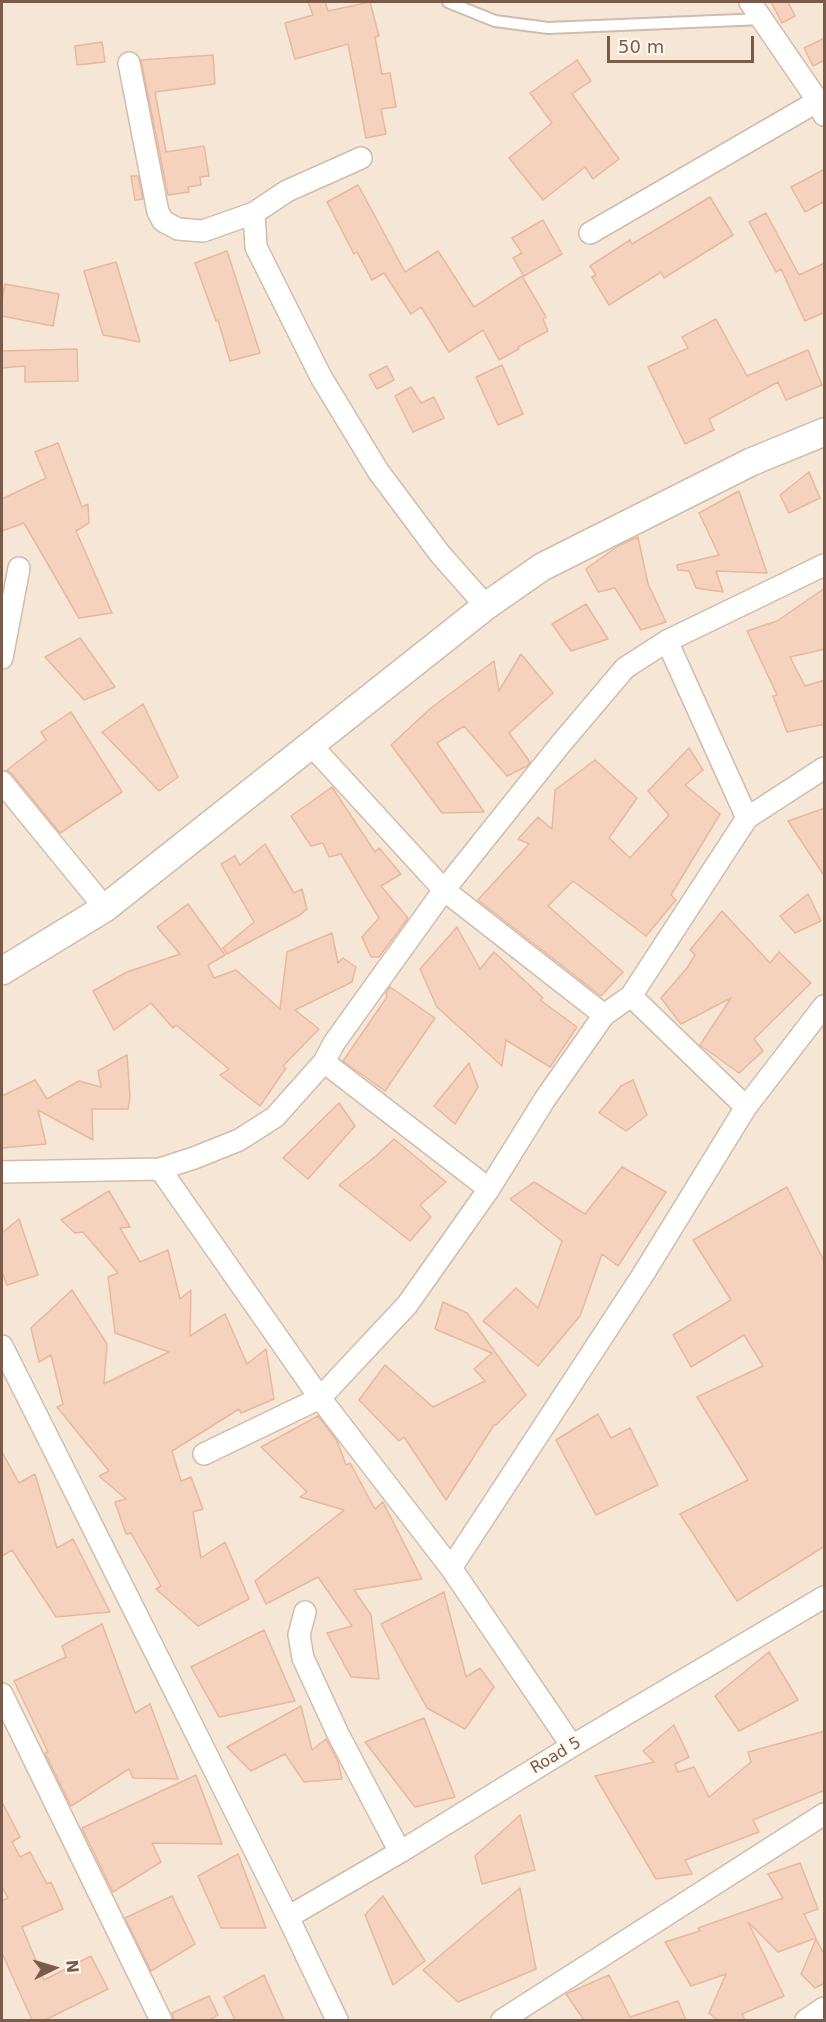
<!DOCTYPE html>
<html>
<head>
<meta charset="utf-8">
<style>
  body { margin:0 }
  #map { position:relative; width:826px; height:2022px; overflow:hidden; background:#fef5e7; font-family:"DejaVu Sans",sans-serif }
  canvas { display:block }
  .frame { position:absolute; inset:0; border:3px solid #7a5a49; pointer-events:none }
  .north { position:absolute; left:24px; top:1938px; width:60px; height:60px; -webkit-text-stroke:4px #fff8ef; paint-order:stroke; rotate:85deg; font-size:16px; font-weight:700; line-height:24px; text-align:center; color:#7a5a49 }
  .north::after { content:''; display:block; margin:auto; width:21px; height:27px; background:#7a5a49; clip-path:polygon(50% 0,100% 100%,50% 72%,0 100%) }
  .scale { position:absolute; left:607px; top:36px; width:147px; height:27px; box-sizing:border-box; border:3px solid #7a5a49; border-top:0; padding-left:8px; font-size:18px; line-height:21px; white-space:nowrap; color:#7a5a49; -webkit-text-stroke:4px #fff8ef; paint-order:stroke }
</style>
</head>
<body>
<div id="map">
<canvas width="826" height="2022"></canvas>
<div class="frame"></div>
<div class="north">N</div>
<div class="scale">50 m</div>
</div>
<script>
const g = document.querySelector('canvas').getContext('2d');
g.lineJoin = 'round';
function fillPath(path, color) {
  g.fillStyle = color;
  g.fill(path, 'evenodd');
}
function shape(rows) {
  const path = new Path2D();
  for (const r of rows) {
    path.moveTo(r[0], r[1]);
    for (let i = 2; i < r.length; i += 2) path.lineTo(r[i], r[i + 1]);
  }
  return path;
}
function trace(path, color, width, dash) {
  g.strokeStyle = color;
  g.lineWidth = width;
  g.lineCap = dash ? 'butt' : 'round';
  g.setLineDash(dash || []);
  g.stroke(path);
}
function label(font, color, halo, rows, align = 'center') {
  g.font = font + ' "DejaVu Sans",sans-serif';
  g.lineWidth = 5;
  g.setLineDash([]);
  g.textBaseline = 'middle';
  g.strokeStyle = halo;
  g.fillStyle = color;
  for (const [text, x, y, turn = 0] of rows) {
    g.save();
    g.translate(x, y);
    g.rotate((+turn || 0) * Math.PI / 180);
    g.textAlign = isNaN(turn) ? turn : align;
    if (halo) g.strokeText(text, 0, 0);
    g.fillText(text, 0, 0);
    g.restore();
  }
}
const residential = shape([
  [2,2,824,2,824,2020,2,2020]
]);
const building = shape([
  [308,2,325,2,328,11,370,2,379,36,375,37,382,74,390,73,396,107,381,109,386,134,366,138,348,44,295,59,285,23,313,15,308,2],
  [771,2,788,2,795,16,782,23,771,2],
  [825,38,825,60,813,66,804,48,825,38],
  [102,42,105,62,77,65,75,46,102,42],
  [213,55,215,84,155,92,166,152,204,146,209,176,200,177,201,185,188,187,189,192,168,195,141,60,213,55],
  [577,60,591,81,572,94,619,159,593,179,585,167,543,200,509,158,552,123,530,93,577,60],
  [825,169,825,201,805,212,791,187,825,169],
  [131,176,138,176,143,199,135,200,131,176],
  [358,185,405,272,438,251,474,307,522,276,546,317,543,319,548,331,518,347,519,349,499,360,483,330,449,352,421,307,411,314,384,273,372,280,357,252,354,254,327,202,358,185],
  [710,197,733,235,664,278,661,272,609,305,592,277,596,275,590,266,630,240,632,244,710,197],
  [766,213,799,275,825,263,825,312,805,321,781,269,776,272,749,222,766,213],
  [543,220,562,254,524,276,513,258,522,253,512,238,543,220],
  [227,251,260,353,230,361,218,320,216,321,195,263,227,251],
  [116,262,140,342,103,335,84,271,116,262],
  [5,284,59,294,53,326,2,316,2,300,5,284],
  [716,319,747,376,808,350,822,385,786,400,778,382,709,419,714,430,685,444,648,367,688,348,682,337,716,319],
  [77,349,78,381,25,382,25,366,2,368,2,351,77,349],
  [502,365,523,414,498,425,476,377,502,365],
  [387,366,394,380,377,389,369,375,387,366],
  [411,387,421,403,434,397,444,418,413,432,395,396,411,387],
  [58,443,82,507,88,504,89,523,76,531,112,613,79,618,24,523,2,531,2,499,46,478,35,452,58,443],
  [809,472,820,498,789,513,780,495,809,472],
  [739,491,767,573,716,571,723,592,696,588,689,571,678,570,677,565,719,555,699,513,739,491],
  [638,537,648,584,666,622,641,630,615,588,598,592,586,569,618,546,638,537],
  [825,588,825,649,790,657,805,686,825,680,825,724,787,732,773,696,777,695,747,631,777,621,825,588],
  [586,604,608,639,571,651,552,624,586,604],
  [80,638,115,687,84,700,45,657,80,638],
  [521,654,553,693,509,733,530,762,527,766,507,776,464,726,437,743,484,812,442,813,391,745,431,708,494,661,499,691,521,654],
  [143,704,178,777,159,791,102,732,143,704],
  [71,712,122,792,60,833,12,774,7,770,46,740,41,732,71,712],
  [689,748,703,770,685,785,720,814,671,895,676,900,646,936,573,881,548,906,623,972,601,996,478,900,529,844,518,839,538,817,552,829,555,790,595,760,637,798,609,838,630,858,669,815,648,791,689,748],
  [332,787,375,852,379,848,401,874,381,886,408,918,379,957,371,957,362,937,379,918,341,854,329,857,323,843,311,846,291,816,332,787],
  [825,808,825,877,788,821,825,808],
  [265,844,294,893,302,889,307,909,300,915,227,954,223,948,254,922,221,864,235,856,240,865,265,844],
  [808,894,821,921,795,933,780,916,808,894],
  [188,904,225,955,208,965,214,978,236,970,280,1009,287,952,332,933,338,963,343,958,356,967,352,982,295,1010,319,1029,283,1066,286,1068,260,1106,220,1075,229,1069,176,1025,173,1028,151,1003,114,1030,93,991,127,972,180,954,157,927,188,904],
  [722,911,770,963,779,952,811,983,754,1039,763,1051,739,1073,700,1045,731,998,681,1024,661,998,687,968,695,955,690,950,722,911],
  [457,927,480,969,494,952,543,998,540,1000,577,1027,550,1067,506,1040,502,1066,437,1007,420,969,457,927],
  [390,987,435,1018,385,1091,343,1061,387,997,386,993,390,987],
  [127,1055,130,1097,128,1109,92,1109,93,1140,38,1110,46,1144,2,1148,2,1096,35,1080,47,1099,79,1081,101,1087,98,1071,127,1055],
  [469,1063,478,1087,455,1124,434,1106,469,1063],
  [633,1080,647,1115,626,1131,599,1113,621,1086,633,1080],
  [339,1103,355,1126,308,1179,283,1158,339,1103],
  [394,1139,446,1182,420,1205,431,1217,410,1241,339,1185,376,1156,394,1139],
  [622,1167,666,1192,618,1266,602,1254,580,1316,538,1366,483,1321,516,1288,538,1308,562,1241,510,1199,534,1182,585,1214,622,1167],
  [787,1187,825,1263,825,1546,737,1601,680,1514,748,1480,697,1397,763,1366,744,1335,691,1367,673,1335,731,1300,693,1240,787,1187],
  [109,1191,130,1227,120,1228,140,1262,168,1250,180,1299,191,1290,190,1336,225,1314,247,1364,266,1349,274,1399,241,1413,239,1409,172,1451,181,1481,191,1477,203,1509,193,1512,201,1558,225,1542,249,1599,198,1626,156,1589,161,1586,131,1533,126,1534,115,1502,126,1499,99,1476,109,1471,57,1407,63,1404,51,1355,39,1362,31,1328,72,1290,107,1344,104,1384,169,1352,115,1333,108,1277,118,1273,83,1232,75,1233,61,1220,109,1191],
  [19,1219,38,1275,7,1285,2,1272,2,1233,19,1219],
  [443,1302,467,1313,526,1395,496,1425,494,1425,446,1500,404,1437,399,1441,359,1400,385,1365,433,1407,485,1381,474,1369,492,1353,435,1329,443,1302],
  [598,1414,611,1438,630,1428,658,1485,596,1515,556,1440,598,1414],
  [318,1416,337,1441,346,1465,350,1463,375,1509,383,1502,422,1579,354,1590,371,1615,379,1679,351,1677,327,1633,352,1626,318,1577,266,1604,255,1581,344,1510,300,1497,307,1492,261,1447,318,1416],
  [2,1452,19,1483,35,1474,57,1548,73,1539,110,1612,56,1617,12,1550,2,1556,2,1452],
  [444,1592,466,1677,480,1668,494,1687,465,1729,427,1708,381,1624,444,1592],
  [102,1624,135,1713,150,1704,178,1779,133,1778,129,1769,71,1806,45,1753,48,1752,14,1681,66,1657,62,1646,102,1624],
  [264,1630,295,1701,219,1717,191,1667,264,1630],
  [769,1652,798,1700,739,1731,715,1696,769,1652],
  [301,1706,312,1750,326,1739,338,1762,342,1779,304,1782,285,1754,251,1771,227,1747,301,1706],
  [424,1718,455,1797,415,1807,365,1742,424,1718],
  [674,1725,689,1757,675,1764,678,1772,694,1767,709,1797,751,1762,748,1752,825,1731,825,1790,753,1820,759,1832,685,1860,692,1874,656,1879,595,1776,654,1762,643,1751,674,1725],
  [196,1775,222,1844,152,1843,161,1862,113,1892,82,1828,196,1775],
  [2,1802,20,1837,12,1842,20,1857,30,1852,47,1884,51,1882,63,1909,22,1927,44,1980,91,1956,108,1989,45,2020,32,2020,2,1953,2,1901,8,1898,2,1887,2,1802],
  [520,1815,535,1870,482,1884,475,1856,520,1815],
  [238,1854,266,1928,221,1928,198,1876,238,1854],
  [800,1863,818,1909,804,1914,816,1938,778,1952,748,1922,784,1996,742,2014,745,2020,717,2020,709,2013,726,1974,691,1986,665,1942,700,1931,698,1928,783,1898,768,1874,800,1863],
  [520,1888,536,1969,458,2002,423,1970,520,1888],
  [172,1896,195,1944,151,1971,125,1918,172,1896],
  [383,1896,425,1961,393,1985,365,1915,383,1896],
  [816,1939,825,1956,825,1983,815,1988,801,1974,816,1939],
  [264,1975,284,2020,235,2020,224,1997,264,1975],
  [609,1975,630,2017,678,2001,686,2020,584,2020,566,1994,609,1975],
  [209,1996,218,2015,209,2020,174,2020,172,2013,209,1996]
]);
const service = shape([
  [448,2,495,21,548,28,763,19]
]);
const minor = shape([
  [750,2,818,101,824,115],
  [129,63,158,212,163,221,178,229,203,231,254,213],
  [361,158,287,191,254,213,256,247,321,377,378,471,440,554,486,606],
  [590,233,818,101],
  [667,641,747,818],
  [2,658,19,568],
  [312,746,444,890,604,1015],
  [2,782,105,908],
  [631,996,746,1107],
  [324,1062,489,1189],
  [160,1169,320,1398,451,1568,572,1746],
  [2,1172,160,1169,194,1158,239,1140,275,1117,324,1062,334,1043,444,890,559,746,625,668,667,641,824,565],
  [2,1346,288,1917,337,2020],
  [204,1454,320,1398,407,1305,489,1189,545,1099,604,1015,631,996,747,818,824,768],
  [451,1568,644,1273,746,1107,824,1006],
  [305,1612,299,1635,303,1658,338,1734,400,1852],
  [2,1694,161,2020],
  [288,1917,400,1852,572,1746,824,1597],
  [502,2020,824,1814],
  [806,2020,824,2008]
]);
const tertiary = shape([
  [2,971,105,908,486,606,542,567,751,462,824,432]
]);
const streetNames = [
  ["Road 5",556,1756,-31]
];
fillPath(residential, '#f6e6d5');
fillPath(building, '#f5d2bd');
trace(building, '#e9b89c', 1.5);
trace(service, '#d1bcab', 14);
trace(minor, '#d1bcab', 24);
trace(tertiary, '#d1bcab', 30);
trace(service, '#fff', 10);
trace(minor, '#fff', 21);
trace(tertiary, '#fff', 27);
label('16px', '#7a5a49', '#fff8ef', streetNames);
</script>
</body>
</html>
